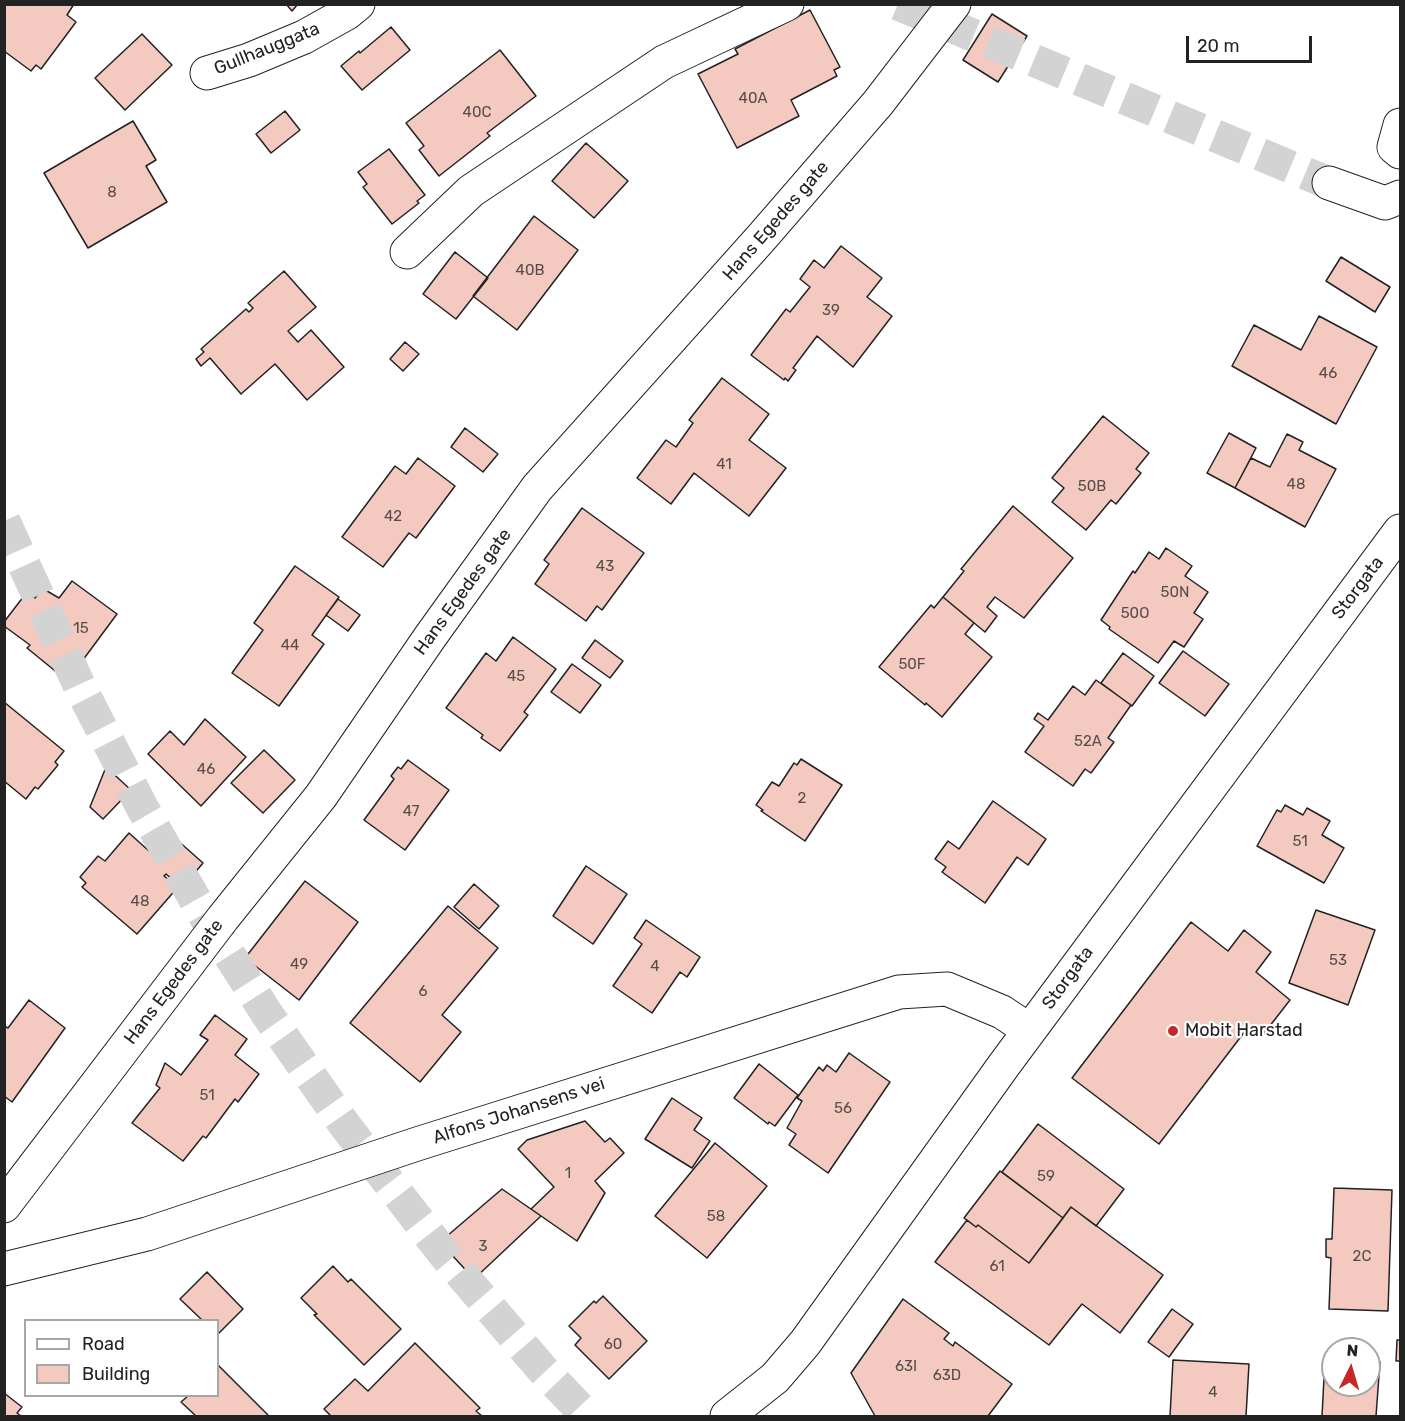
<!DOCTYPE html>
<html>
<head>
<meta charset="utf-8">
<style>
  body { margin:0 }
  #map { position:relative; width:1405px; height:1421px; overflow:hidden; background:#fff; font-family:Rubik,sans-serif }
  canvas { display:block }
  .frame { position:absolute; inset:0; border:6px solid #222; pointer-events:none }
  .legend { position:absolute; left:24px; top:1319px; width:195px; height:78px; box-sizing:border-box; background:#fff; border:2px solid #a7a7a7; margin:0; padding:8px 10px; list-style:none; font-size:18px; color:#222 }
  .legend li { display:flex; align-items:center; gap:12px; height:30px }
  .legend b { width:30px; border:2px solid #a7a7a7 }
  .north { position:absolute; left:1321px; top:1337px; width:60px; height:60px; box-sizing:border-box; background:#fff; border:2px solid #a7a7a7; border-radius:50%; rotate:5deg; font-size:16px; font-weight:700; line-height:24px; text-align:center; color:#222 }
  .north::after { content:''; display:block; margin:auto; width:21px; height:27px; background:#c62828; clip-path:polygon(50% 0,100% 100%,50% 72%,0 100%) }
  .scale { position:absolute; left:1186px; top:36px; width:126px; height:27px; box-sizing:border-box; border:3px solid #222; border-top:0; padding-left:8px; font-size:18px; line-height:21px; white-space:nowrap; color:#222; -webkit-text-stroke:4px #fff; paint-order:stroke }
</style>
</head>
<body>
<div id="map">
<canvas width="1405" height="1421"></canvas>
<div class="frame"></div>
<ul class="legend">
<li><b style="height:8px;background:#fff"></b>Road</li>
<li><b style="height:16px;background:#f3c9c0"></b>Building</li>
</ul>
<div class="north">N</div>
<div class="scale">20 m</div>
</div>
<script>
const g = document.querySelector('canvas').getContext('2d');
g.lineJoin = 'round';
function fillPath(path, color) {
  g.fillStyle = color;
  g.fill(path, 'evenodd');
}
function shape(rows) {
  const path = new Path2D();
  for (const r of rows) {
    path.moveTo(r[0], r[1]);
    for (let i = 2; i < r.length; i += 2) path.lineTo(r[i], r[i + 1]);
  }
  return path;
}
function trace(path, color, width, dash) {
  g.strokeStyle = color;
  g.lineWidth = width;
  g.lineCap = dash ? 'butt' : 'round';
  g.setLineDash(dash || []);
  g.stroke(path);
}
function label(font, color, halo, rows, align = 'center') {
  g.font = font + ' Rubik,sans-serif';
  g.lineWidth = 4.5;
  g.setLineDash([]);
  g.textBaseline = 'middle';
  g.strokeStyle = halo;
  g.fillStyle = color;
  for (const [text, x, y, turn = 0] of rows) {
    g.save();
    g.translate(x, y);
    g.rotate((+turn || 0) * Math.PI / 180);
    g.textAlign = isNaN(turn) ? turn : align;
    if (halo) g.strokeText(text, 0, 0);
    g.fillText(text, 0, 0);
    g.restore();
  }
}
const building = shape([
  [4,4,74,4,67,15,76,22,41,69,36,65,31,71,4,51,4,4],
  [286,4,298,4,292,11,286,4],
  [810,10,840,67,834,70,837,76,791,100,799,116,737,148,698,74,738,54,735,49,810,10],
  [992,14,1027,36,998,82,963,60,992,14],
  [391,27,410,50,362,90,341,66,359,51,360,53,391,27],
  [142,34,172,65,125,110,95,78,142,34],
  [500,50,536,96,487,133,490,136,439,176,419,150,424,146,406,123,500,50],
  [285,111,300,130,271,153,256,134,285,111],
  [133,121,156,160,146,166,167,202,88,248,44,173,133,121],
  [586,143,628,181,594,218,552,181,586,143],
  [389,149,425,195,417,201,419,203,392,224,363,187,367,184,358,172,389,149],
  [534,216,578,250,517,330,473,296,534,216],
  [841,246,882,278,867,297,892,316,853,367,817,336,793,368,796,370,788,381,785,378,784,380,751,355,786,309,790,312,810,287,800,279,814,260,824,268,841,246],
  [455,252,488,278,456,319,423,294,455,252],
  [1341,257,1390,287,1375,312,1326,281,1341,257],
  [284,271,316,307,288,331,298,342,311,330,344,367,307,400,275,364,241,394,210,358,201,366,196,359,204,352,201,349,246,309,249,312,253,308,248,303,284,271],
  [1319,316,1377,347,1336,424,1232,366,1254,325,1301,350,1319,316],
  [405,342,419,354,403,371,390,359,405,342],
  [722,378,769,414,749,440,786,468,749,516,694,473,671,504,637,478,666,440,676,447,693,423,689,420,722,378],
  [1103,416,1149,453,1136,469,1141,473,1116,504,1111,500,1086,530,1052,502,1064,488,1052,478,1103,416],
  [465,428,498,454,483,472,451,447,465,428],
  [1229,433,1256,448,1235,488,1207,473,1229,433],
  [1287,434,1303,442,1299,450,1336,469,1305,527,1235,488,1251,458,1270,467,1287,434],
  [418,458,455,486,416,538,409,533,383,567,342,537,395,466,406,474,418,458],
  [1013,506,1073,558,1024,618,995,597,987,607,997,616,985,632,943,597,964,571,961,569,1013,506],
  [582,508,644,553,602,610,597,606,586,621,535,584,549,564,544,560,582,508],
  [1166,548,1192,566,1185,576,1208,592,1194,613,1203,619,1184,647,1174,641,1158,663,1109,629,1110,627,1101,620,1133,571,1135,573,1149,552,1159,559,1166,548],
  [295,566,339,597,312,635,324,644,279,706,232,673,263,630,254,623,295,566],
  [72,581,117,614,74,672,72,670,65,679,27,648,30,645,4,626,4,622,27,592,35,598,42,588,59,598,72,581],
  [943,597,974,623,965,634,992,657,942,717,926,703,925,705,879,667,931,605,934,608,943,597],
  [338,599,360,615,348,631,326,615,338,599],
  [513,637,556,669,524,712,528,715,500,751,481,738,483,735,446,708,486,653,496,661,513,637],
  [595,640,623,661,610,678,582,658,595,640],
  [1183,651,1229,684,1205,716,1159,683,1183,651],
  [1123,653,1154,676,1132,706,1101,683,1123,653],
  [572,664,601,685,580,713,551,692,572,664],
  [1096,680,1131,705,1108,738,1114,742,1091,773,1085,769,1073,786,1025,752,1044,726,1034,719,1038,713,1048,720,1073,686,1085,695,1096,680],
  [4,702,64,751,55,762,58,765,38,789,35,787,26,799,4,781,4,702],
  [205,719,246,757,201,806,148,754,170,731,184,745,205,719],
  [264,750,295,780,263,813,231,783,264,750],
  [801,759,842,785,805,841,761,811,763,810,756,805,772,782,779,786,794,763,797,765,801,759],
  [408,760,449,790,405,850,364,820,394,779,391,776,398,767,401,769,408,760],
  [106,767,131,790,103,819,90,807,106,767],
  [993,801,1046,839,1028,865,1017,857,985,903,942,872,946,867,935,859,948,841,959,849,993,801],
  [1285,805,1303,815,1307,808,1330,821,1322,835,1344,848,1324,883,1257,846,1277,810,1281,812,1285,805],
  [167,831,203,863,182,888,166,874,164,876,178,887,137,934,82,887,86,883,80,877,98,856,105,861,129,833,149,851,167,831],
  [586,866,627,894,593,944,553,916,586,866],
  [305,881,358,922,299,1000,245,958,305,881],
  [474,884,499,906,479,929,454,907,474,884],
  [448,906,498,948,442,1015,461,1032,420,1082,350,1023,448,906],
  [1316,910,1375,930,1348,1005,1289,983,1316,910],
  [646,920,700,957,687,977,680,972,652,1013,613,986,642,944,634,938,646,920],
  [1191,922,1228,951,1244,930,1271,952,1256,972,1290,1000,1262,1036,1249,1026,1159,1144,1072,1078,1191,922],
  [29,1000,65,1028,12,1102,4,1096,4,1026,8,1028,29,1000],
  [215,1015,247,1039,235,1055,259,1074,238,1102,235,1099,206,1138,203,1136,183,1161,132,1123,160,1088,156,1085,165,1063,181,1075,208,1040,200,1035,215,1015],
  [849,1053,890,1082,828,1173,789,1145,796,1134,787,1128,802,1101,797,1098,819,1067,823,1071,827,1065,836,1072,849,1053],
  [759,1064,798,1095,775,1126,769,1122,768,1124,734,1098,759,1064],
  [672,1098,702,1118,694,1130,710,1141,692,1168,645,1139,672,1098],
  [585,1121,605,1142,610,1138,624,1153,595,1181,605,1193,577,1241,531,1209,554,1187,518,1149,527,1140,585,1121],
  [1038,1124,1124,1189,1096,1226,1071,1207,1063,1218,1002,1172,1038,1124],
  [715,1143,767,1186,707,1258,655,1216,715,1143],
  [1000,1171,1063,1218,1029,1263,978,1225,976,1227,964,1218,1000,1171],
  [1334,1188,1392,1190,1388,1311,1329,1309,1331,1258,1326,1257,1326,1239,1332,1239,1334,1188],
  [502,1189,541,1216,474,1279,440,1242,502,1189],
  [1071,1207,1163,1275,1120,1333,1082,1304,1049,1345,935,1262,967,1220,976,1227,978,1225,1029,1263,1071,1207],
  [333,1266,348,1282,351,1279,401,1329,364,1365,314,1315,317,1314,301,1298,333,1266],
  [207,1272,243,1309,218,1334,218,1320,202,1320,180,1299,207,1272],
  [603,1296,647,1341,609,1379,575,1345,581,1338,569,1326,594,1301,596,1303,603,1296],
  [903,1299,949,1333,944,1339,953,1346,955,1342,1012,1384,988,1416,875,1416,851,1373,903,1299],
  [1172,1309,1193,1324,1169,1357,1148,1342,1172,1309],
  [1397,1340,1400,1340,1400,1361,1396,1361,1397,1340],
  [415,1343,480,1408,476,1411,482,1416,331,1416,324,1409,355,1379,368,1391,415,1343],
  [1325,1359,1333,1359,1333,1385,1369,1385,1369,1361,1380,1362,1376,1416,1322,1416,1325,1359],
  [1173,1360,1249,1364,1246,1416,1170,1416,1173,1360],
  [218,1365,269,1416,196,1416,181,1402,188,1396,218,1396,218,1365],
  [4,1393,22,1407,17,1413,21,1416,4,1416,4,1393]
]);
const minorTunnel = shape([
  [898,4,1329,183]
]);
const highwayTunnel = shape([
  [4,521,80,687,143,809,204,915,267,1014,344,1124,444,1254,543,1370,587,1416]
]);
const minor = shape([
  [207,73,249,60,304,37,347,13,358,4],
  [1400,125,1394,147,1400,152],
  [1329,183,1385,203,1400,197],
  [407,252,471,191,664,62,787,4],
  [4,1206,223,918,321,796,430,637,537,488,762,237,878,103,954,4],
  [4,1269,147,1234,417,1144,899,992,947,989,1002,1012,1029,1030],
  [727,1416,775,1378,805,1343,1004,1065,1400,531]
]);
const markers = [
  [1173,1031,6,"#c62828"]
];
const numberNames = [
  ["40A",753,99],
  ["40C",477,113],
  ["8",112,193],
  ["40B",530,271],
  ["39",831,311],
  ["46",1328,374],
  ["41",724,465],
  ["48",1296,485],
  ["50B",1092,487],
  ["42",393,517],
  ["43",605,567],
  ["50N",1175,593],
  ["50O",1135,614],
  ["15",81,629],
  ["44",290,646],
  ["50F",912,665],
  ["45",516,677],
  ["52A",1088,742],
  ["46",206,770],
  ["2",802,799],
  ["47",411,812],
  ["51",1300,842],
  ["48",140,902],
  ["53",1338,961],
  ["49",299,965],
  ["4",655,967],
  ["6",423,992],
  ["51",207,1096],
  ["56",843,1109],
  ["1",568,1174],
  ["59",1046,1177],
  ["58",716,1217],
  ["3",483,1247],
  ["2C",1362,1257],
  ["61",997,1267],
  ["60",613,1345],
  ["63I",906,1367],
  ["63D",947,1376],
  ["4",1213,1393]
];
const streetNames = [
  ["Gullhauggata",267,49,-22],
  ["Hans Egedes gate",776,221,-49],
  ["Storgata",1358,588,-53],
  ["Hans Egedes gate",463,592,-54],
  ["Storgata",1068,978,-54],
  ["Hans Egedes gate",174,982,-53],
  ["Alfons Johansens vei",519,1111,-18]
];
const poiNames = [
  ["Mobit Harstad",1185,1031]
];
fillPath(building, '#f3c9c0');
trace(building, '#222', 1.5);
trace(minorTunnel, '#d3d3d3', 33, [33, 16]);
trace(highwayTunnel, '#d3d3d3', 33, [33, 16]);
trace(minor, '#222', 35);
trace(minor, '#fff', 33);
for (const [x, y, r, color] of markers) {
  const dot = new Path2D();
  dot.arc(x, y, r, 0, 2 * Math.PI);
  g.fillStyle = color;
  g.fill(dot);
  trace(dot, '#fff', 2);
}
label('15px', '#564c4a', null, numberNames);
label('18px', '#222', '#fff', streetNames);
label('18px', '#222', '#fff', poiNames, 'left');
</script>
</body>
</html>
